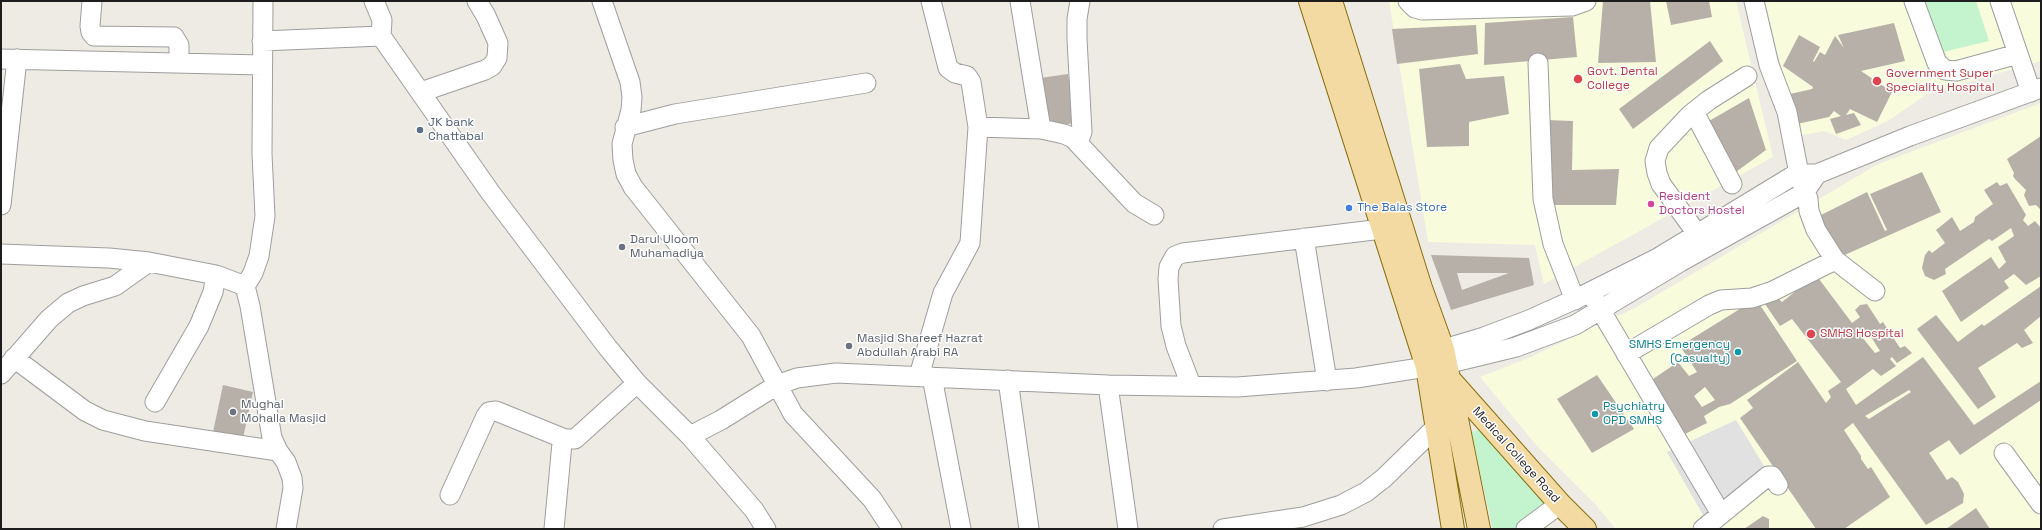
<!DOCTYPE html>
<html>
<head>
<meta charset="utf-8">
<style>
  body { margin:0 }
  #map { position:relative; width:2042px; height:530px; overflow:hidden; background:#edebe3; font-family:"Space Grotesk",sans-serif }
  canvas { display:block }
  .frame { position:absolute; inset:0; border:2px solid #1d1d1d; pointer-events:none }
</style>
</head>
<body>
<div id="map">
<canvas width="2042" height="530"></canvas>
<div class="frame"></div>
</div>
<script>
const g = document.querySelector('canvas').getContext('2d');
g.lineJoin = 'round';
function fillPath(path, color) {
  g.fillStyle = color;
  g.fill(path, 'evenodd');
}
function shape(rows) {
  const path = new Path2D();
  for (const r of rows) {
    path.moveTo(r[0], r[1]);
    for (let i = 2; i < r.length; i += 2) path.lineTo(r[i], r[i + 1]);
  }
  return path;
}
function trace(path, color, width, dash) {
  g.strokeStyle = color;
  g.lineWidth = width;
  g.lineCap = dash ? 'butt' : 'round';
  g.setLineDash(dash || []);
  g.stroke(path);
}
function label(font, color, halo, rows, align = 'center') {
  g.font = font + ' "Space Grotesk",sans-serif';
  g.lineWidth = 3;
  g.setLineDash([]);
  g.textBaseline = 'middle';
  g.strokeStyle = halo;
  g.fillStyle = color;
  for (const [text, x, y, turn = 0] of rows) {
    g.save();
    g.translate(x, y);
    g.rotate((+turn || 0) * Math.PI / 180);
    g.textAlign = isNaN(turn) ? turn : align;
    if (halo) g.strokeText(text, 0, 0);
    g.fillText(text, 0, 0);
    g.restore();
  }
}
const education = shape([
  [1389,1,1736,1,1773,157,1544,284,1535,245,1428,242],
  [1765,1,2041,1,2041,61,1927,94,1888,121,1846,140,1824,131,1798,136],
  [2041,103,2041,529,1616,529,1594,503,1537,446,1480,377,1526,359,1635,308,1878,164]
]);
const park = shape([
  [1920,1,1976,1,1989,41,1939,53],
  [1481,430,1546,505,1513,529,1493,529,1471,432]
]);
const parking = shape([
  [1736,420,1769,474,1707,522,1667,452]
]);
const building = shape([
  [1603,1,1650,1,1656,62,1598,63],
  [1666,1,1709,1,1712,17,1671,25],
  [1573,17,1577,57,1484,65,1485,23],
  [1894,23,1905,61,1861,71,1892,92,1877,122,1850,109,1846,115,1854,113,1861,125,1836,134,1830,119,1841,116,1834,111,1829,117,1797,124,1790,94,1812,89,1813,87,1783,66,1799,35,1820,47,1813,61,1814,62,1820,52,1825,55,1835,36,1844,48,1838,35],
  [1476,25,1478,54,1397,64,1392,29],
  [1710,41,1723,61,1633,129,1619,109],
  [1460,64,1466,79,1504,76,1509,114,1469,122,1469,146,1427,147,1419,69],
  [1068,74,1075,123,1046,127,1040,78],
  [1749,98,1766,150,1733,174,1709,121],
  [1546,120,1573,121,1572,170,1619,169,1616,205,1549,205],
  [2041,136,2041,210,2036,205,2029,206,2024,195,2026,190,2015,179,2013,176,2014,173,2007,159],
  [1922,172,1941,212,1838,258,1817,217,1867,192,1885,231,1887,230,1870,194],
  [1997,182,2000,186,2007,183,2026,215,2023,220,2028,226,2035,221,2041,228,2041,276,2026,285,2014,274,2004,281,2009,288,1961,322,1942,291,1991,257,1999,269,2006,262,1998,247,2014,236,2011,228,1992,241,1989,239,1945,269,1946,274,1934,280,1925,276,1922,268,1925,255,1929,250,1932,253,1945,243,1936,230,1952,217,1960,231,1974,222,1975,217,1993,204,1984,190],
  [1431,255,1529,258,1534,285,1451,310],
  [1457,273,1509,273,1462,290],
  [1816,275,1852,323,1860,317,1855,310,1860,305,1867,304,1880,324,1883,322,1900,348,1905,346,1912,353,1897,363,1892,357,1890,359,1896,366,1881,376,1873,369,1846,389,1856,405,1923,357,1974,425,2041,381,2041,400,1960,455,1949,440,1929,453,1947,480,1952,477,1958,482,1964,494,1963,503,1926,525,1853,423,1844,430,1861,456,1861,459,1868,469,1871,467,1890,497,1844,529,1816,529,1740,418,1753,408,1747,400,1798,362,1826,403,1831,397,1828,391,1841,382,1792,319,1780,326,1763,301,1774,294,1782,302],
  [1868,332,1880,351,1875,353,1862,337],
  [1909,390,1911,392,1869,419,1865,416],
  [2041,286,2041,316,2024,330,2033,343,2022,348,2017,343,1978,368,1996,397,1978,409,1917,329,1936,315,1958,342,1982,324,1984,326],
  [1756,299,1797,361,1730,404,1719,407,1704,416,1707,423,1679,437,1651,387,1653,379,1678,362,1689,376,1697,372,1680,346],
  [1705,387,1715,400,1702,407,1694,396],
  [1597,375,1634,429,1592,453,1557,399],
  [223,385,253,392,243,438,213,432],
  [1976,508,1990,529,1946,529],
  [1763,516,1769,519,1769,529,1744,529]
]);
const minor = shape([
  [92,1,90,26,91,32,94,36,174,37,179,45,179,63],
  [374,1,382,20,381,36],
  [602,1,630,82,632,97,631,110,622,144,623,160,626,174,633,187,751,336,793,414,872,499,892,529],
  [1020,1,1041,129],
  [1408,1,1415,8,1422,10,1572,6,1586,1],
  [1754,1,1769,65,1787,112,1799,174,1808,199,1809,211,1816,230,1835,260,1875,291],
  [1914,1,1937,63,1945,70,1956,71,2018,54],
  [2000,1,2031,92],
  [262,41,381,36,490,192,608,348,637,383,690,436,721,420,777,385,797,378,836,373,1108,385,1237,387,1356,378,1446,364,1516,347,1575,325,1680,262,1804,193,1817,174],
  [1,59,262,65],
  [1538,63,1543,199,1553,244,1575,300],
  [421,92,485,70,492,66,497,58,498,43,486,16,477,1],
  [1694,112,1732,184],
  [625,127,675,114,866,83],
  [978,127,1041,129,1064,134,1073,138,1134,203,1154,215],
  [1078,143,1082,132,1077,39,1077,19,1080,1],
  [1,205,17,59],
  [1698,235,1661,184,1657,173,1655,161,1659,148,1690,115,1709,100,1747,76],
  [1304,238,1327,381],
  [1,254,109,258,149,262],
  [245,286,250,306,272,438,278,451,286,462,292,478,293,488,286,529],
  [1594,299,1721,514],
  [1430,353,1484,337,1529,320,1580,297,1656,259,1791,177,1799,174,1817,174,1910,136,2041,88],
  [1626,354,1709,305,1721,300,1752,298,1773,291,1835,260],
  [14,358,85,411,103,420,145,431,278,451],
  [1,374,49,319,68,303,83,296,115,286,149,262,216,275,245,286,253,273,259,256,265,216,262,154,263,1],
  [919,376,943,293,970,243,978,127,971,82,967,76,955,73,948,68,931,1],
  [932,377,961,529],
  [1008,380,1029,529],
  [1108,385,1128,529],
  [1191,385,1176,346,1171,326,1168,279,1169,267,1175,256,1183,253,1382,229],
  [155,402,199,326,213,292,216,275],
  [690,436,754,510,766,529],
  [2004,453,2041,504],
  [450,495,486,416,489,412,496,411,565,439,575,439,637,383],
  [554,529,562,443,565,439],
  [1223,529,1303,517,1341,505,1366,492,1384,478,1437,426],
  [1526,529,1560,504],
  [1703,529,1768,476,1772,476,1778,485]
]);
const major = shape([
  [1310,1,1427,367,1453,529],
  [1331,1,1421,288,1443,349,1479,529],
  [1450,380,1560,504,1585,529]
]);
const markers = [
  [1578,79,5,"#e0444e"],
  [1877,81,5,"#e0444e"],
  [420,130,4,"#5c6f8a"],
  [1651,204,4,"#d1479c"],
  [1349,208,4,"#3f7fe0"],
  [622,247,4,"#6b7280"],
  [1811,334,5,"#e0444e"],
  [849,346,4,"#6b7280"],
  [1738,352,4,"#0f9aa8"],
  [233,412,4,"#6b7280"],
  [1595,414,4,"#0f9aa8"]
];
const healthNames = [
  ["Govt. Dental",1587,72],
  ["College",1587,86],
  ["Government Super",1886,74],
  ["Speciality Hospital",1886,88],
  ["SMHS Hospital",1820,334]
];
const serviceNames = [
  ["JK bank",428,123],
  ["Chattabal",428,137]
];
const hotelNames = [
  ["Resident",1659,197],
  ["Doctors Hostel",1659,211]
];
const shopNames = [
  ["The Balas Store",1357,208]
];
const worshipNames = [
  ["Darul Uloom",630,240],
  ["Muhamadiya",630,254],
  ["Masjid Shareef Hazrat",857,339],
  ["Abdullah Arabi RA",857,353],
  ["Mughal",241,405],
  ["Mohalla Masjid",241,419]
];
const cultureNames = [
  ["SMHS Emergency",1730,345],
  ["(Casualty)",1730,359],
  ["Psychiatry",1603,407,"left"],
  ["OPD SMHS",1603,421,"left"]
];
const streetNames = [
  ["Medical College Road",1516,455,48]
];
fillPath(education, '#f8fcdd');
fillPath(park, '#c3f4cd');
fillPath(parking, '#e1e1e1');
fillPath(building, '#b6b0a9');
trace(minor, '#9e9e9e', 21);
trace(major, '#886f0d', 24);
trace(minor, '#fff', 19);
trace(major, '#f3daa2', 22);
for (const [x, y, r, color] of markers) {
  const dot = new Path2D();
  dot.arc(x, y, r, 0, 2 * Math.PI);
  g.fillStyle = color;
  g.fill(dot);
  trace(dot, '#fff', 1.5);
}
label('12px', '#be3a42', '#fff', healthNames, 'left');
label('12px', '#4e5e75', '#fff', serviceNames, 'left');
label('12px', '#b23c85', '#fff', hotelNames, 'left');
label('12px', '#366cbe', '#fff', shopNames, 'left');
label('12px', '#5b616d', '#fff', worshipNames, 'left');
label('12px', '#0d838f', '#fff', cultureNames, 'right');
label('12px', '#1d1d1d', '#fff', streetNames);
</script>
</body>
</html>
